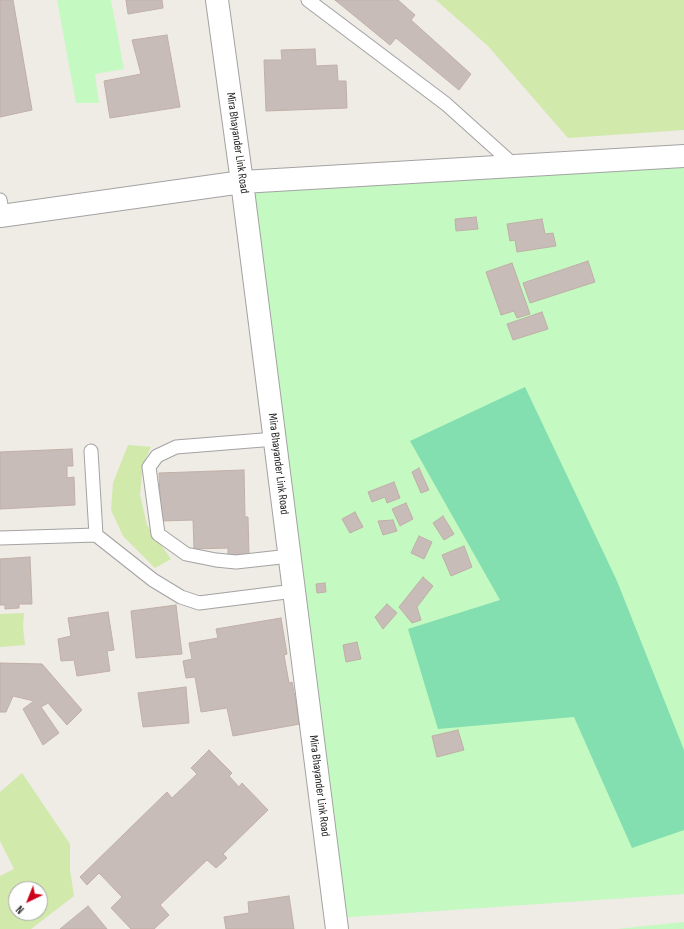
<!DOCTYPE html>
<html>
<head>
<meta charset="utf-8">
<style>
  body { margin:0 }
  #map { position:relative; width:684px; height:929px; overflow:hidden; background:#efebe5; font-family:"Sofia Sans Condensed",sans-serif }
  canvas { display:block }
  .north { position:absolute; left:8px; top:881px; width:40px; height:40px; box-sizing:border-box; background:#fff; border:1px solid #a5a5a5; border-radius:50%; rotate:223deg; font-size:11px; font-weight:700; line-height:16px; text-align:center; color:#1f1f1f }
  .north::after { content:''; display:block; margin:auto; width:14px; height:18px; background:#cc011a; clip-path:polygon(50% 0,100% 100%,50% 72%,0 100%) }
</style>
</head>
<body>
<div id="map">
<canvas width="684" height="929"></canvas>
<div class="north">N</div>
</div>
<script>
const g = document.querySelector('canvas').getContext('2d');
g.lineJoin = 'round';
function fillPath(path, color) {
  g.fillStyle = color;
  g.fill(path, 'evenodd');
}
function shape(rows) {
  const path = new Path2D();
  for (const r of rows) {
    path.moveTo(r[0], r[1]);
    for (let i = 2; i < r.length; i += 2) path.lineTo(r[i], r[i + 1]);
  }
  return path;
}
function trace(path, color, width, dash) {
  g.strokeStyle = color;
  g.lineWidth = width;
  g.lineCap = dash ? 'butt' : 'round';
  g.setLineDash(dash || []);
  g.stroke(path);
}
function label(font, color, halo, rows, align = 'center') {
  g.font = font + ' "Sofia Sans Condensed",sans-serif';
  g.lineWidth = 3.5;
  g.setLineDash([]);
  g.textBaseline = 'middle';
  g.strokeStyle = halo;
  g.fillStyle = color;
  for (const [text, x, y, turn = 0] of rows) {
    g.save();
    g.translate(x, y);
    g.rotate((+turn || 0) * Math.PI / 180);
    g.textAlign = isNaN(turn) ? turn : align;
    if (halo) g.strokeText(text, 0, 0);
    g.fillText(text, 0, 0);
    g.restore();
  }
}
const grass = shape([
  [436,0,684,0,684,130,568,138,488,46],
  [128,445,151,447,143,464,140,495,147,525,171,559,155,568,123,536,111,510,113,483],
  [24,613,23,627,25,645,0,647,0,614],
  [22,773,70,844,70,870,74,896,31,929,0,929,0,876,14,869,0,841,0,792],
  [16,889,40,889,40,913,16,913]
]);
const park = shape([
  [57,0,111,0,124,69,95,74,99,103,76,103],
  [684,157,684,894,336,918,242,182],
  [684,922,684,929,617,929]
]);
const pitch = shape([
  [525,387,617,581,684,750,684,830,632,848,574,717,438,729,408,629,500,600,410,441]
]);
const building = shape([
  [0,0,13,0,32,110,0,117,0,0],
  [126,0,162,0,163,8,128,14,126,0],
  [335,0,398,0,415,15,411,20,471,74,459,90,396,38,390,45,335,0],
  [167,35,180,107,110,118,104,81,141,74,132,40,167,35],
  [315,49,316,66,337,65,338,81,346,81,347,108,266,111,264,60,282,60,281,50,315,49],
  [476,217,478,229,456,231,455,219,476,217],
  [542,219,545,234,553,233,556,246,517,252,515,240,510,241,507,224,542,219],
  [588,261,595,282,530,303,523,283,588,261],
  [512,263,530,314,517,318,514,311,501,315,486,272,512,263],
  [542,312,548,329,513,340,507,324,542,312],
  [72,449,73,466,67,466,67,478,74,477,75,505,0,509,0,452,72,449],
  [419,468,429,490,421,493,412,472,419,468],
  [244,470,245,517,248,517,249,555,228,556,228,548,194,549,193,520,161,521,159,473,244,470],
  [394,482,400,498,387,503,385,497,372,502,368,492,394,482],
  [406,503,413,519,400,526,392,509,406,503],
  [355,512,363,527,350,533,342,519,355,512],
  [443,516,454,534,444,540,433,523,443,516],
  [393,520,397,531,383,535,378,521,393,520],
  [419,536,432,542,424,559,411,553,419,536],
  [464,546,472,567,451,576,442,555,464,546],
  [30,557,32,604,19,604,19,608,5,609,5,605,0,605,0,559,30,557],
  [423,577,433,586,417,607,421,620,412,623,399,607,423,577],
  [325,583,326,592,317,593,316,584,325,583],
  [387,604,397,613,383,629,375,617,387,604],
  [176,605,182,654,136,658,131,611,176,605],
  [108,612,114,650,107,651,110,671,77,676,74,660,61,661,58,639,71,636,68,618,108,612],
  [281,618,287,654,284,655,289,683,292,682,300,724,233,736,227,708,201,712,195,677,186,678,183,661,192,659,189,643,218,638,216,629,281,618],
  [357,642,361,659,346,662,343,645,357,642],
  [0,663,42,664,82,710,67,725,48,703,41,707,59,733,43,745,23,709,34,701,13,696,6,712,0,712,0,663],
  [186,687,189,723,143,727,138,693,186,687],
  [458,730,464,750,437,757,432,736,458,730],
  [209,750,232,773,229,776,239,787,242,783,268,810,223,854,227,858,216,868,207,860,160,905,169,915,154,929,131,929,111,908,122,897,99,873,87,885,80,877,167,792,172,798,197,774,191,768,209,750],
  [289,896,294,929,226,929,224,917,249,913,248,902,289,896],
  [88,906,107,929,60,929,88,906]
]);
const lane = shape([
  [308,0,446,104,515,166],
  [0,200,3,215],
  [275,439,176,447,157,456,149,467,158,534,186,554,216,560,236,562,290,556],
  [91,451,96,535],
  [0,538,96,535,153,580,181,597,199,603,294,591]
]);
const street = shape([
  [217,0,242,182,337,929],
  [0,216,242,182,684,156]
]);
const streetNames = [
  ["Mira Bhayander Link Road",237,143,82],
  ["Mira Bhayander Link Road",278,464,83],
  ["Mira Bhayander Link Road",319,786,83]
];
fillPath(grass, '#d1e9ab');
fillPath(park, '#c4f9c2');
fillPath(pitch, '#83deb0');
fillPath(building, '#c7bcb8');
trace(building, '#c1afa7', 1);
trace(lane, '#a3a3a3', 15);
trace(street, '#a3a3a3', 24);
trace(lane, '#fff', 13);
trace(street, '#fff', 22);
label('12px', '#1f1f1f', '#fff', streetNames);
</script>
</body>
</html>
